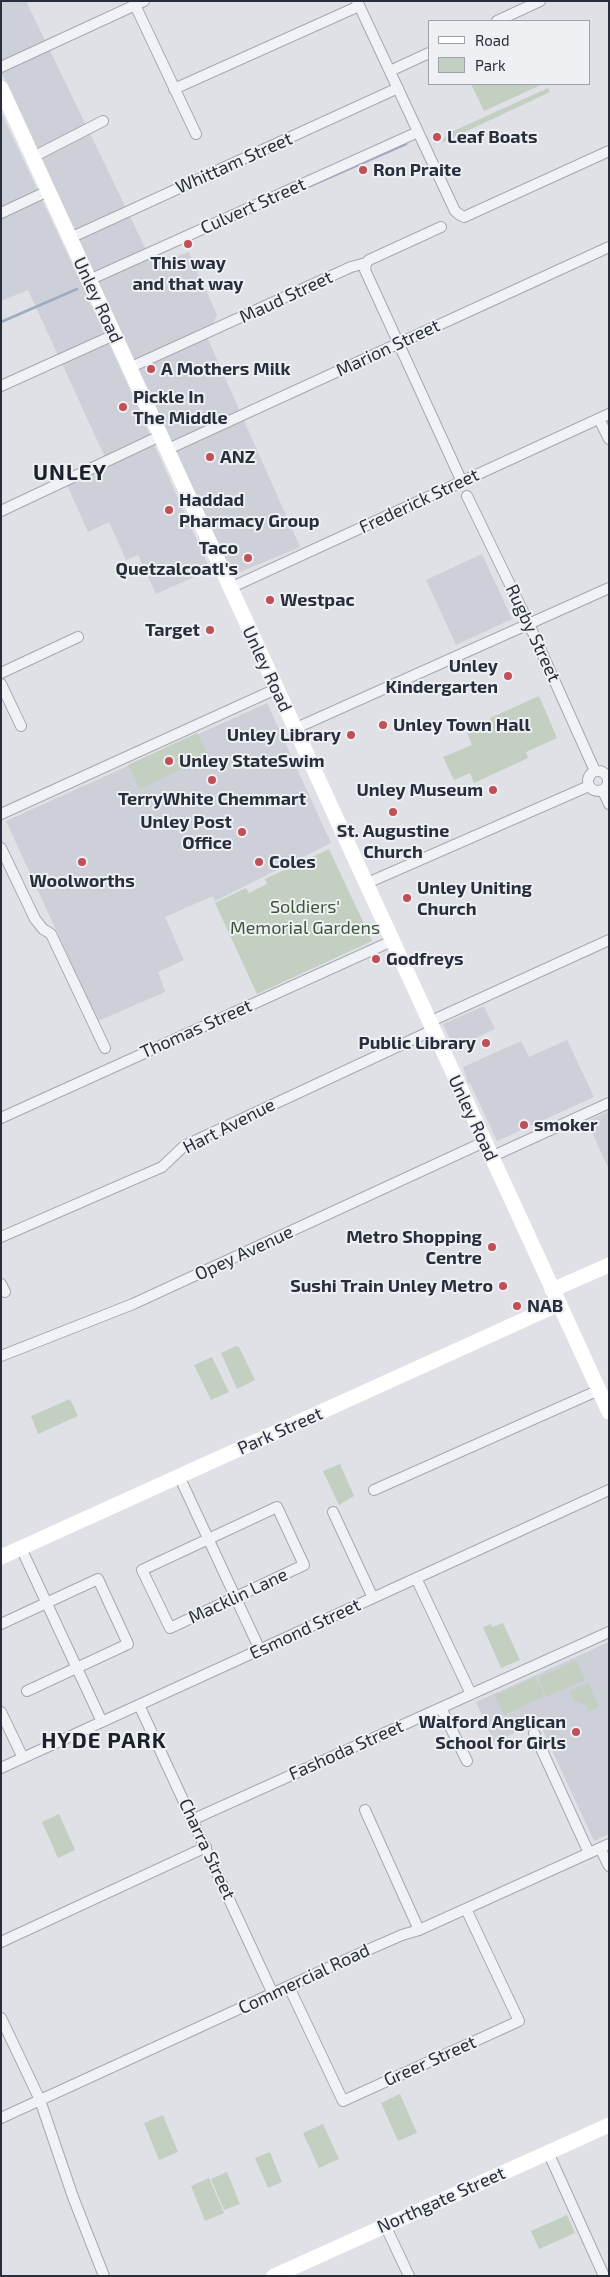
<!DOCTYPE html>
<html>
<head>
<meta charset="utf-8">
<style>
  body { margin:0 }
  #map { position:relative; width:610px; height:2277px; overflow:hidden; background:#dfe1e6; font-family:"Exo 2",sans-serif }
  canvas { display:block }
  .frame { position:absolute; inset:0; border:2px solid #292e3c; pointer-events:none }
  .legend { position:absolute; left:428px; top:20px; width:162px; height:65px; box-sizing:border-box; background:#eef0f4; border:1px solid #9fa2aa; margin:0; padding:6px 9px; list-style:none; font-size:15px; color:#292e3c }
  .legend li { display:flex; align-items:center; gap:10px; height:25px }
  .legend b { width:25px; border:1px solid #9fa2aa }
</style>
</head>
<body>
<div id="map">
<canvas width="610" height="2277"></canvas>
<div class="frame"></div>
<ul class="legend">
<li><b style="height:6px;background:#fff"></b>Road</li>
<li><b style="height:14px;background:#c3cfc0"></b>Park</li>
</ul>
</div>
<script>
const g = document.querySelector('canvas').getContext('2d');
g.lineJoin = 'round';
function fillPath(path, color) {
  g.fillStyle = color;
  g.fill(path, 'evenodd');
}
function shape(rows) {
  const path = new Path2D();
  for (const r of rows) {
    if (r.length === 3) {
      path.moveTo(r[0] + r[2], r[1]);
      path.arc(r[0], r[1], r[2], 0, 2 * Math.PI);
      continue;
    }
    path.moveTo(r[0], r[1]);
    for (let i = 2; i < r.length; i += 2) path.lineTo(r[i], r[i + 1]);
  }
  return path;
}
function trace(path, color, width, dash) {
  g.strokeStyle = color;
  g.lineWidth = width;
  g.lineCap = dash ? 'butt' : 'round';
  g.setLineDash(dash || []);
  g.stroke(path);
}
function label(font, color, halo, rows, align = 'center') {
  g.font = font + ' "Exo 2",sans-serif';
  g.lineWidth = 4;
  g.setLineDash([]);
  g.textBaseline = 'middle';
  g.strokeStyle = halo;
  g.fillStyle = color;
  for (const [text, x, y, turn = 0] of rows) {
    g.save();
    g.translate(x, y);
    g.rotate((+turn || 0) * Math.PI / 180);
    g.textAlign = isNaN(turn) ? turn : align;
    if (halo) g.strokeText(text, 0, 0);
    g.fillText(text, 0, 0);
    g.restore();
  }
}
const built = shape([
  [1,1,26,1,153,264,189,252,217,315,207,337,300,547,233,575,1,71],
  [1,112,110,345,210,570,156,594,138,555,126,560,109,522,88,532,67,485,109,466,28,290,1,301],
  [482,554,512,619,456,645,426,580],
  [267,703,331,843,215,901,213,896,165,917,184,960,158,972,165,992,98,1021,6,821],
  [484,1006,495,1029,454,1048,443,1024],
  [567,1040,594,1097,497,1141,470,1083,468,1083,463,1067,521,1041,529,1057],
  [609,1111,609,1170,587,1121],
  [609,1642,609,1834,594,1841,539,1722,494,1742,476,1702]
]);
const green = shape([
  [471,84,543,84,484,111],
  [548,88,550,92,441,143,447,134],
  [539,696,557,738,526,752,528,758,474,783,470,773,454,780,443,757,472,745,467,732,491,721,490,718],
  [197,733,209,756,140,789,128,765],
  [329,849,372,941,257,994,215,903,246,888,249,893,267,884,265,879],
  [236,1346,239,1347,255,1380,237,1389,221,1353],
  [212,1357,229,1392,211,1400,194,1365],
  [70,1399,78,1416,38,1434,31,1416],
  [340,1464,354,1496,339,1505,323,1471],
  [503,1623,520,1660,501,1668,483,1627,491,1624,492,1627],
  [576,1660,585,1680,546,1697,538,1678],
  [535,1677,544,1696,504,1715,495,1695],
  [588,1683,598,1705,597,1708,589,1712,586,1705,574,1701,570,1691],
  [59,1814,75,1850,58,1858,42,1822],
  [400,2094,417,2133,398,2141,381,2103],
  [163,2115,178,2152,159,2160,144,2123],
  [323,2124,339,2159,319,2168,303,2133],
  [270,2152,282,2182,268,2188,255,2158],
  [227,2172,240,2204,224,2210,211,2179],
  [209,2178,224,2213,205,2221,191,2186],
  [567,2215,575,2233,539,2249,531,2231]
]);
const stream = shape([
  [310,186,406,144],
  [1,322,77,289]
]);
const street = shape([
  [357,1,455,211,460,215,464,217,609,151],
  [135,5,196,134],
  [497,21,540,1],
  [1,67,144,1],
  [390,71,429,53],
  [174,89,359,6],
  [33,157,103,121],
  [1,213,48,191],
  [70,238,398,88],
  [366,263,365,270,462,482],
  [89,280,418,132],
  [129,368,351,267,366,263,369,260,441,227],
  [1,386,114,335],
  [599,419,609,439],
  [166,450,609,247],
  [467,496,529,624,595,771],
  [1,511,160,436],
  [230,588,609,414],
  [1,673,78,637],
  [1,684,21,726],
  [294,729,609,588],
  [598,781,10],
  [603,791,609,804],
  [1,814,276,689],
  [1,848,35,919,43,929,51,934,105,1048],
  [365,884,589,786],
  [429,1022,609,940],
  [1,1118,392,941],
  [491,1157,609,1103],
  [1,1237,162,1167,184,1146,433,1030],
  [1,1284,5,1292],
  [1,1356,133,1304,484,1142],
  [179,1476,260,1650],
  [374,1490,599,1390],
  [277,1507,304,1565,170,1628,142,1570,277,1507],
  [333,1512,373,1598],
  [21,1548,102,1722],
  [416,1578,471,1694],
  [1,1624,98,1579,128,1644,27,1691],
  [139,1705,273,1994],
  [441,1708,467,1761],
  [1,1712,23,1758],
  [534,1733,589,1853],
  [1,1768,609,1490],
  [365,1810,419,1930],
  [194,1819,609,1632],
  [600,1848,609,1866],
  [1,1942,206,1847],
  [289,1987,343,2101,519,2021,466,1909],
  [1,2018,40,2100,73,2197,104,2276],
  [1,2118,363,1952,402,1935,419,1930,609,1844],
  [548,2152,604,2276],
  [385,2225,409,2276]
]);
const secondary = shape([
  [1,88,609,1412],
  [552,1290,609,1265],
  [1,1557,559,1304],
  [274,2276,609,2125]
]);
const markers = [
  [437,137,5,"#c04f56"],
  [363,170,5,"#c04f56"],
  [188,244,5,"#c04f56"],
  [151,369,5,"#c04f56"],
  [123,407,5,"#c04f56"],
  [210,457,5,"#c04f56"],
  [169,510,5,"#c04f56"],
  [248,558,5,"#c04f56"],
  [270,600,5,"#c04f56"],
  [210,630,5,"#c04f56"],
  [508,676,5,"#c04f56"],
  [383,725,5,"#c04f56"],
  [351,735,5,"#c04f56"],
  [169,761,5,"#c04f56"],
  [212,780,5,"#c04f56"],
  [493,790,5,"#c04f56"],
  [393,812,5,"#c04f56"],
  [242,832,5,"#c04f56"],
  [82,862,5,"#c04f56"],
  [259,862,5,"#c04f56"],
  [407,898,5,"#c04f56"],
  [376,959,5,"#c04f56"],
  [486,1043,5,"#c04f56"],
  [524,1125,5,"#c04f56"],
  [492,1247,5,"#c04f56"],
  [503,1286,5,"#c04f56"],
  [517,1306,5,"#c04f56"],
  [576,1732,5,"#c04f56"]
];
const poiNames = [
  ["Leaf Boats",447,137],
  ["Ron Praite",373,170],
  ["This way",188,263,"center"],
  ["and that way",188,284,"center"],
  ["A Mothers Milk",161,369],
  ["Pickle In",133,397],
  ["The Middle",133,418],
  ["ANZ",220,457],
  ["Haddad",179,500],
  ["Pharmacy Group",179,521],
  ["Taco",238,548,"right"],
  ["Quetzalcoatl's",238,569,"right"],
  ["Westpac",280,600],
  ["Target",200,630,"right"],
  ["Unley",498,666,"right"],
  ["Kindergarten",498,687,"right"],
  ["Unley Town Hall",393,725],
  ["Unley Library",341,735,"right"],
  ["Unley StateSwim",179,761],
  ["Unley Museum",483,790,"right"],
  ["TerryWhite Chemmart",212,799,"center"],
  ["Unley Post",232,822,"right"],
  ["Office",232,843,"right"],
  ["St. Augustine",393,831,"center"],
  ["Church",393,852,"center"],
  ["Coles",269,862],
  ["Woolworths",82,881,"center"],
  ["Unley Uniting",417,888],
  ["Church",417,909],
  ["Godfreys",386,959],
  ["Public Library",476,1043,"right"],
  ["smoker",534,1125],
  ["Metro Shopping",482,1237,"right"],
  ["Centre",482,1258,"right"],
  ["Sushi Train Unley Metro",493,1286,"right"],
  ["NAB",527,1306],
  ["Walford Anglican",566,1722,"right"],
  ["School for Girls",566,1743,"right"]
];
const streetNames = [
  ["Whittam Street",234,163,-24],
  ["Culvert Street",253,206,-24],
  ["Maud Street",286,297,-25],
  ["Unley Road",98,300,65],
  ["Marion Street",388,348,-25],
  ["Frederick Street",419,501,-25],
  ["Rugby Street",533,633,65],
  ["Unley Road",267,669,65],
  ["Thomas Street",196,1029,-24],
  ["Unley Road",473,1118,65],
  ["Hart Avenue",229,1126,-27],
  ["Opey Avenue",244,1253,-25],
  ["Park Street",280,1431,-24],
  ["Macklin Lane",238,1596,-25],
  ["Esmond Street",305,1629,-25],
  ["Fashoda Street",346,1750,-24],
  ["Charra Street",207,1849,65],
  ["Commercial Road",304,1979,-25],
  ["Greer Street",430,2061,-24],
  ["Northgate Street",441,2200,-24]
];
const parkNames = [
  ["Soldiers'",305,907],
  ["Memorial Gardens",305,928]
];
const districtNames = [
  ["UNLEY",70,473],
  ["HYDE PARK",104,1741]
];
fillPath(built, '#cdd0d8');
fillPath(green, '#c3cfc0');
trace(stream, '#9dacc3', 2.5);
trace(street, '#a5a8b0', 12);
trace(street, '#f1f2f5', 10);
trace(secondary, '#fff', 15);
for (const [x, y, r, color] of markers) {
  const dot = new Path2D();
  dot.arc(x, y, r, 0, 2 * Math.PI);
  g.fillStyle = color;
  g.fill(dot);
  trace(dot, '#eef0f4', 2);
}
label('bold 18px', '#292e3c', '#eef0f4', poiNames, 'left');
label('18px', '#292e3c', '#eef0f4', streetNames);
label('18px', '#3b5638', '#eef0f4', parkNames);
g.letterSpacing = '1px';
label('bold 22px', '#1b202c', '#eef0f4', districtNames);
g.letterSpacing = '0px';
</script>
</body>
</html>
